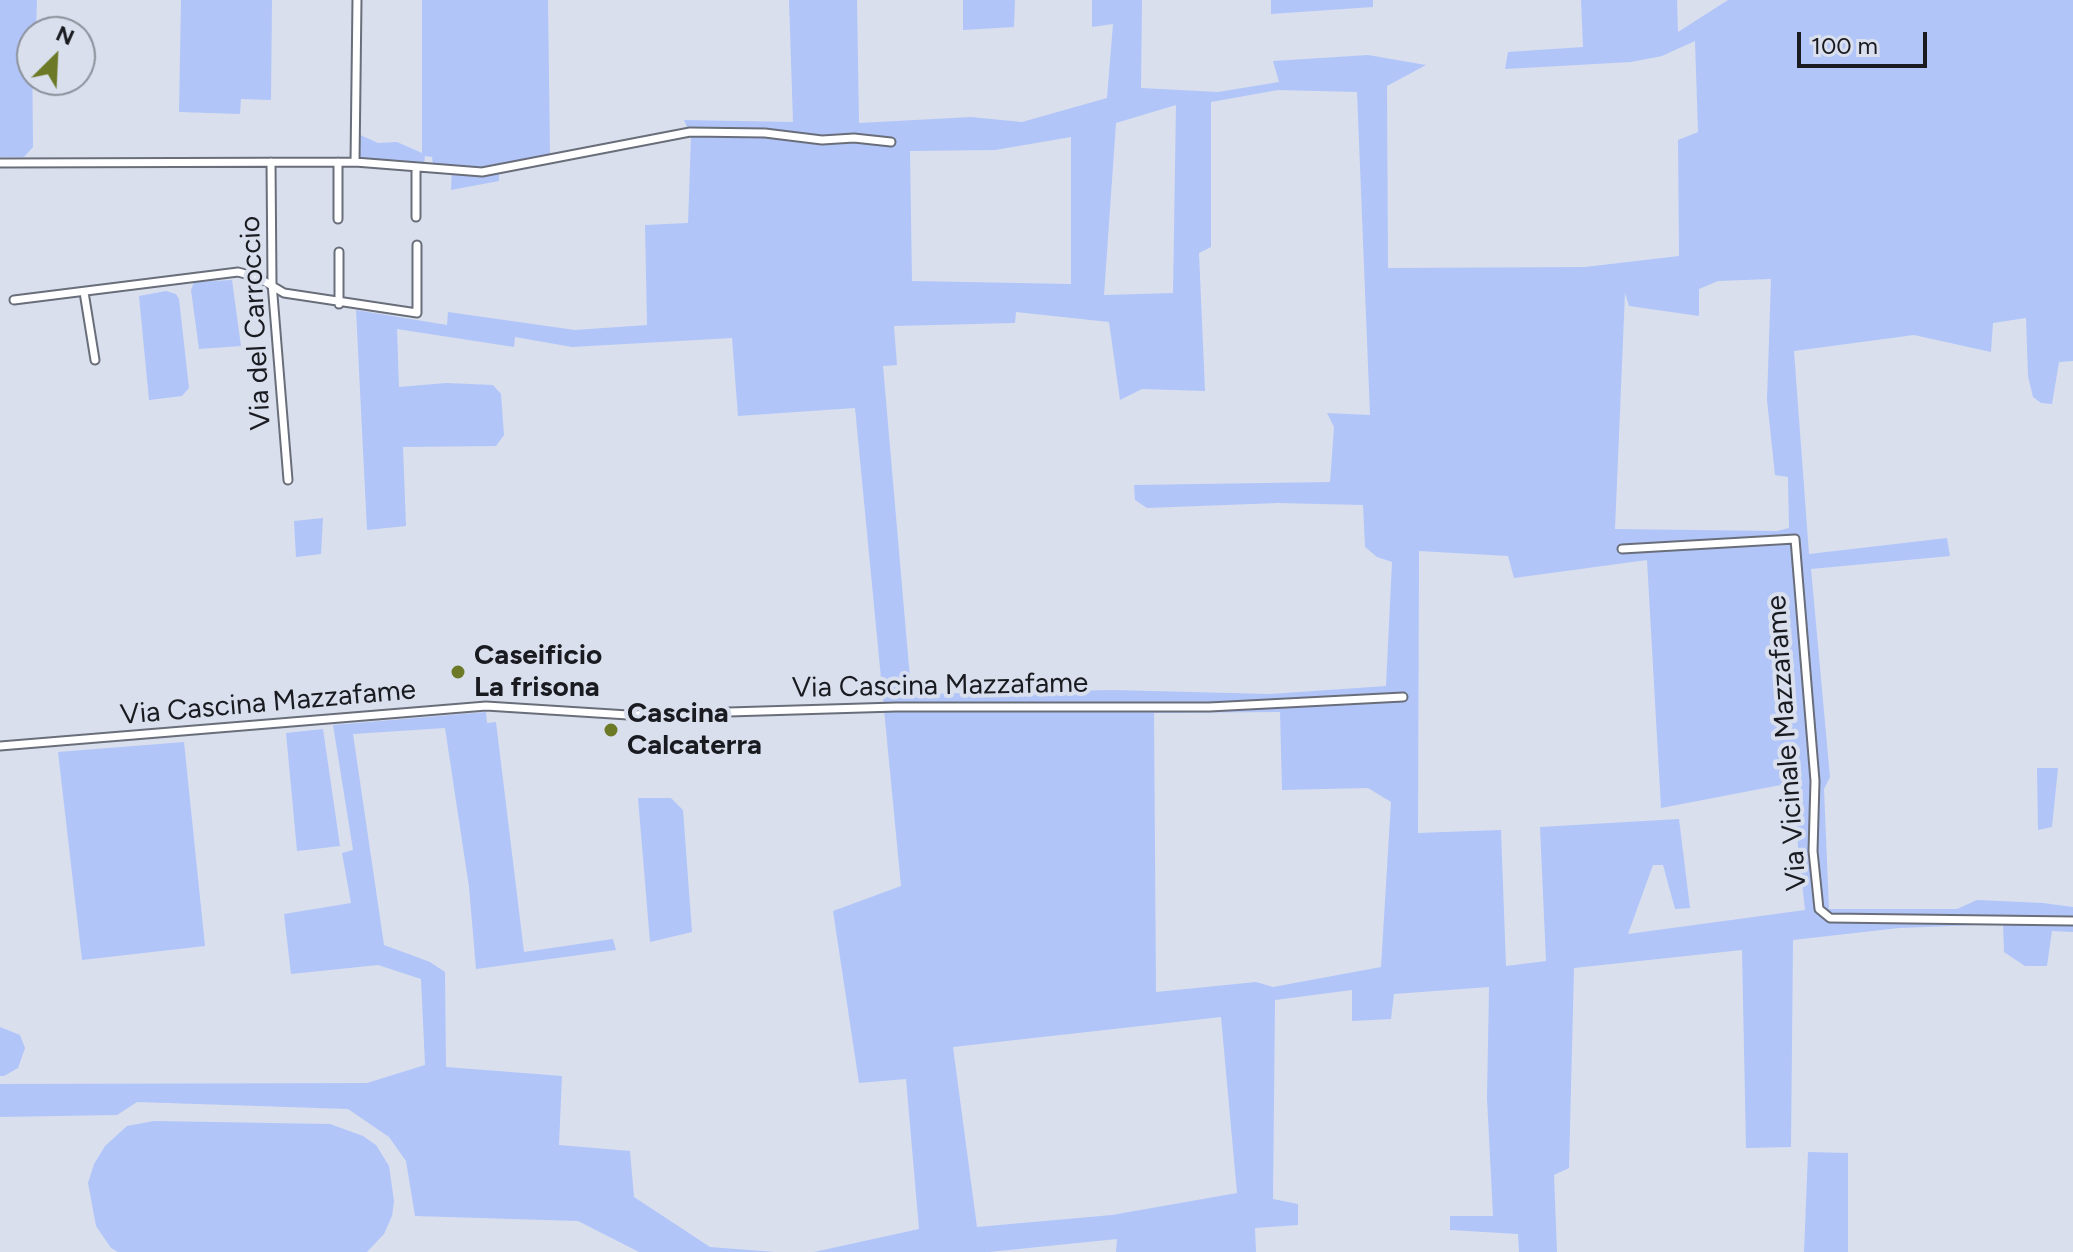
<!DOCTYPE html>
<html>
<head>
<meta charset="utf-8">
<style>
  body { margin:0 }
  #map { position:relative; width:2073px; height:1252px; overflow:hidden; background:#d9dfed; font-family:Figtree,sans-serif }
  canvas { display:block }
  .north { position:absolute; left:16px; top:16px; width:80px; height:80px; box-sizing:border-box; background:#d9dfed; border:2px solid #8c919b; border-radius:50%; rotate:24deg; font-size:22px; font-weight:700; line-height:32px; text-align:center; color:#191b20 }
  .north::after { content:''; display:block; margin:auto; width:28px; height:36px; background:#6c7a27; clip-path:polygon(50% 0,100% 100%,50% 72%,0 100%) }
  .scale { position:absolute; left:1797px; top:32px; width:130px; height:36px; box-sizing:border-box; border:4px solid #191b20; border-top:0; padding-left:10px; font-size:24px; line-height:28px; white-space:nowrap; color:#191b20; -webkit-text-stroke:6px #d9dfed; paint-order:stroke }
</style>
</head>
<body>
<div id="map">
<canvas width="2073" height="1252"></canvas>
<div class="north">N</div>
<div class="scale">100 m</div>
</div>
<script>
const g = document.querySelector('canvas').getContext('2d');
g.lineJoin = 'round';
function fillPath(path, color) {
  g.fillStyle = color;
  g.fill(path, 'evenodd');
}
function shape(rows) {
  const path = new Path2D();
  for (const r of rows) {
    path.moveTo(r[0], r[1]);
    for (let i = 2; i < r.length; i += 2) path.lineTo(r[i], r[i + 1]);
  }
  return path;
}
function trace(path, color, width, dash) {
  g.strokeStyle = color;
  g.lineWidth = width;
  g.lineCap = dash ? 'butt' : 'round';
  g.setLineDash(dash || []);
  g.stroke(path);
}
function label(font, color, halo, rows, align = 'center') {
  g.font = font + ' Figtree,sans-serif';
  g.lineWidth = 8;
  g.setLineDash([]);
  g.textBaseline = 'middle';
  g.strokeStyle = halo;
  g.fillStyle = color;
  for (const [text, x, y, turn = 0] of rows) {
    g.save();
    g.translate(x, y);
    g.rotate((+turn || 0) * Math.PI / 180);
    g.textAlign = isNaN(turn) ? turn : align;
    if (halo) g.strokeText(text, 0, 0);
    g.fillText(text, 0, 0);
    g.restore();
  }
}
const green = shape([
  [0,0,37,0,36,32,32,32,33,147,24,157,0,157],
  [181,0,272,0,271,100,241,99,240,114,179,112],
  [422,0,548,0,550,155,499,166,499,181,451,190,452,166,433,165,432,157,425,156,424,164,359,157,358,134,378,143,397,142,422,153],
  [789,0,857,0,859,123,971,117,1022,122,1107,98,1113,24,1092,27,1092,0,1142,0,1141,88,1218,92,1279,82,1273,61,1368,55,1426,65,1387,86,1388,268,1585,267,1679,256,1678,140,1698,132,1695,41,1662,56,1631,62,1505,69,1508,52,1583,47,1581,0,1677,0,1678,32,1728,0,2073,0,2073,361,2059,362,2052,404,2041,403,2033,397,2028,376,2026,318,1993,323,1991,352,1914,335,1794,351,1809,554,1947,538,1950,556,1811,569,1830,777,1824,789,1829,909,1957,909,1977,900,2043,903,2073,907,2073,932,2052,931,2047,966,2025,966,2004,952,2003,924,1899,928,1793,940,1791,1147,1746,1148,1742,950,1574,968,1569,1168,1554,1175,1557,1252,1519,1252,1518,1234,1450,1230,1450,1216,1493,1216,1487,1098,1489,987,1394,994,1391,1019,1352,1021,1352,990,1275,1000,1273,1199,1298,1204,1298,1225,1255,1228,1256,1252,1116,1252,1117,1239,989,1252,814,1252,919,1229,906,1079,859,1083,833,911,901,886,855,408,738,416,732,338,572,347,515,337,514,347,397,329,399,387,446,383,493,385,501,394,504,435,496,446,403,447,406,526,367,530,356,310,447,325,448,312,575,330,647,325,645,225,688,223,691,137,684,120,793,122],
  [1278,90,1357,92,1370,415,1327,413,1334,427,1330,482,1134,485,1135,500,1147,508,1278,503,1363,505,1365,547,1377,557,1392,562,1386,686,1270,694,1112,690,919,694,911,690,883,366,897,365,894,326,1015,323,1016,312,1109,322,1120,400,1142,389,1205,391,1199,253,1211,247,1211,102],
  [1176,105,1173,293,1104,295,1116,123],
  [1071,137,1071,284,912,281,910,151,995,150],
  [1771,279,1767,400,1775,475,1788,477,1789,528,1777,531,1615,529,1625,293,1629,306,1699,316,1699,289,1718,281],
  [1419,551,1508,556,1514,578,1647,560,1661,808,1791,783,1805,910,1628,934,1653,865,1663,865,1675,909,1690,908,1679,819,1540,827,1546,961,1506,966,1501,830,1418,833],
  [1280,712,1282,790,1368,788,1391,802,1381,967,1273,987,1256,982,1156,992,1154,713],
  [1221,1017,1237,1193,1112,1215,977,1227,953,1047],
  [963,0,1015,0,1014,27,963,30],
  [1271,0,1373,0,1373,7,1271,14],
  [232,280,241,346,199,349,191,290,194,282],
  [166,291,176,294,179,299,189,388,182,396,149,400,139,296],
  [323,518,321,554,296,557,294,521],
  [486,712,487,723,496,722,524,952,613,939,616,950,476,969,469,887,445,728,353,734,384,945,430,962,445,972,446,1067,562,1076,559,1145,630,1151,634,1197,710,1247,775,1252,639,1252,578,1221,415,1216,406,1161,389,1137,348,1109,137,1102,117,1115,0,1117,0,1084,367,1083,425,1065,421,979,378,965,291,974,284,914,351,903,342,853,353,850,333,725],
  [323,729,340,846,297,851,286,733],
  [184,742,205,946,82,960,58,752],
  [2037,768,2058,768,2052,827,2038,830],
  [638,798,671,798,683,810,692,932,650,942],
  [0,1027,20,1035,25,1048,18,1068,4,1076,0,1076],
  [154,1121,330,1124,363,1136,376,1145,389,1166,394,1201,392,1216,384,1234,367,1252,118,1252,111,1248,96,1226,88,1183,94,1164,105,1146,127,1126],
  [1808,1152,1848,1153,1848,1252,1804,1252]
]);
const street = shape([
  [271,162,272,283,288,480],
  [355,162,357,0],
  [0,163,355,162,482,172,690,132,765,133,822,140,854,138,891,142],
  [416,167,416,217],
  [338,219,338,162],
  [339,252,339,304],
  [84,292,95,360],
  [14,300,238,272,257,277,284,293,417,313,417,245],
  [1622,549,1795,539,1815,781,1813,851,1819,909,1830,918,2073,921],
  [0,746,486,706,628,715,896,707,1209,707,1403,697]
]);
const markers = [
  [458,672,8,"#6c7a27"],
  [611,730,8,"#6c7a27"]
];
const streetNames = [
  ["Via del Carroccio",256,323,-93],
  ["Via Cascina Mazzafame",940,686,-1],
  ["Via Cascina Mazzafame",268,703,-5],
  ["Via Vicinale Mazzafame",1787,743,-94]
];
const poiNames = [
  ["Caseificio",474,656],
  ["La frisona",474,688],
  ["Cascina",627,714],
  ["Calcaterra",627,746]
];
fillPath(green, '#b1c5f9');
trace(street, '#696e7a', 11);
trace(street, '#fff', 7);
for (const [x, y, r, color] of markers) {
  const dot = new Path2D();
  dot.arc(x, y, r, 0, 2 * Math.PI);
  g.fillStyle = color;
  g.fill(dot);
  trace(dot, '#d9dfed', 3);
}
label('28px', '#191b20', '#d9dfed', streetNames);
label('bold 28px', '#191b20', '#d9dfed', poiNames, 'left');
</script>
</body>
</html>
